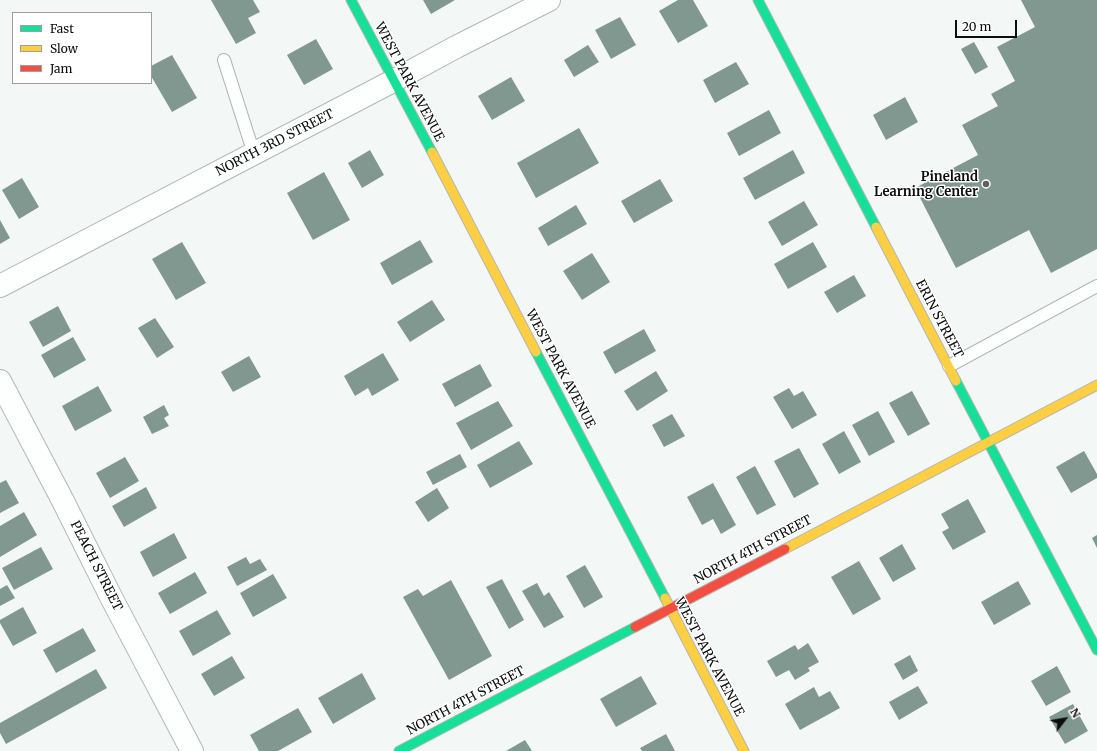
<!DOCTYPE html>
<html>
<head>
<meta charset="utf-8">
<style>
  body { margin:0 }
  #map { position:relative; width:1097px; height:751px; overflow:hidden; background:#f3f7f5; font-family:Merriweather,serif }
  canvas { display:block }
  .legend { position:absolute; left:12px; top:12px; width:140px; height:72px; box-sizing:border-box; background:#fff; border:1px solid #9e9f9e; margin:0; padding:5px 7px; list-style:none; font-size:12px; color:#0c0e0d }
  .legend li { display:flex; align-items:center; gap:8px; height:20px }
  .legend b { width:20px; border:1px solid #9e9f9e }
  .north { position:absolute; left:1045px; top:699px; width:40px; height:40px; -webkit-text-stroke:3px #fff; paint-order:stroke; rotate:59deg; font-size:11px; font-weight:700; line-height:16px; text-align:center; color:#0c0e0d }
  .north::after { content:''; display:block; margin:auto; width:14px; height:18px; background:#0c0e0d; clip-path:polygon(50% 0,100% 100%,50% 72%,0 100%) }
  .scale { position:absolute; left:955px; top:20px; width:62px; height:18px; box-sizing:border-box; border:2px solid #0c0e0d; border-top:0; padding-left:5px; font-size:12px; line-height:14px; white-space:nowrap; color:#0c0e0d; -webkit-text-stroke:3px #fff; paint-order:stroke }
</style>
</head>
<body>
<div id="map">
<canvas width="1097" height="751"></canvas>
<ul class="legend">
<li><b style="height:5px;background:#16e098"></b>Fast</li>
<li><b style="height:5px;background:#ffcf43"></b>Slow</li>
<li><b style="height:5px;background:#f24e42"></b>Jam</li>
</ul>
<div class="north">N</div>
<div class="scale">20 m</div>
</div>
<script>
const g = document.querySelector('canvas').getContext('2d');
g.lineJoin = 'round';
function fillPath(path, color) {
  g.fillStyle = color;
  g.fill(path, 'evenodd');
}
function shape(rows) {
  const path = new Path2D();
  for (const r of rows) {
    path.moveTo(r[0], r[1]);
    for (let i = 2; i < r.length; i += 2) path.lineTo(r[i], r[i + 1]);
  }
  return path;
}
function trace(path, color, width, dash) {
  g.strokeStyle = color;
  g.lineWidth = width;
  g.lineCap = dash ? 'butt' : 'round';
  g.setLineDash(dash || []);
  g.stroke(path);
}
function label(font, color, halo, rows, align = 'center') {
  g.font = font + ' Merriweather,serif';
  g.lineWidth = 3;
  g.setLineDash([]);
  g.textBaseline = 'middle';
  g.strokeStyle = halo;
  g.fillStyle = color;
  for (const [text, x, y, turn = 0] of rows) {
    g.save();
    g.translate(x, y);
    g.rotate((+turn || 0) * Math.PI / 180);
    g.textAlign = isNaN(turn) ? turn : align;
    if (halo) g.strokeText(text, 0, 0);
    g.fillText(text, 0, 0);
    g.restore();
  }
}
const building = shape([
  [211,0,253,0,260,12,248,18,256,33,236,44],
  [423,0,455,0,431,14],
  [678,0,693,0,708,26,678,43,659,11],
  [1021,0,1097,0,1097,249,1051,273,1029,230,956,268,915,188,978,155,962,125,998,106,991,94,1015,81,997,47,1035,27],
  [620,17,636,45,611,59,595,30],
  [316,39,333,69,304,85,287,55],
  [974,42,988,67,975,74,961,49],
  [588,45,599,62,574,77,564,60],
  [172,55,197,98,172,112,151,76,151,66],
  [736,62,749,84,715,103,703,80],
  [511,77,525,101,492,120,478,96],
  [905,97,918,122,886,140,873,115],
  [769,110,781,133,739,156,727,133],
  [579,128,599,163,536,198,517,163],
  [370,150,384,175,362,188,348,163],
  [793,150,805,173,755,200,743,178],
  [324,172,350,220,313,240,287,193],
  [22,178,39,207,19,219,2,190],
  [660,179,673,201,634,223,621,201],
  [804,201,818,225,782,246,768,222],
  [576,205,587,224,548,246,538,228],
  [0,220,10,238,0,244],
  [420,240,433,262,392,285,380,263],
  [182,242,206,283,176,300,152,259],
  [813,242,827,267,788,289,774,264],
  [592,253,610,282,582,300,563,271],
  [854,275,866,296,837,313,824,292],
  [432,300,445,320,410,342,397,322],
  [58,306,71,331,43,347,29,322],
  [155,318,174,347,157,358,138,328],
  [644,329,656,351,615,374,603,352],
  [73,337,86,360,54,378,41,355],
  [383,353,399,380,372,396,368,388,355,396,344,376],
  [249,356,261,377,233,392,221,372],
  [480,364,492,386,455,407,442,384],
  [656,371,668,391,637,411,624,391],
  [98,386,112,411,75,431,62,406],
  [789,388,794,396,803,391,817,415,792,429,773,397],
  [912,391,930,424,908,436,889,403],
  [498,401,513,426,471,450,456,423],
  [164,405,169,415,164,418,169,426,152,434,143,417],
  [878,411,895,442,869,456,852,425],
  [672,414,685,436,664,447,652,425],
  [844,431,861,462,839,474,822,444],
  [519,441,533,464,490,488,477,465],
  [799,448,819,484,794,498,774,461],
  [1084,451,1097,474,1097,478,1071,493,1056,467],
  [460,454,467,467,433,485,426,472],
  [125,457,139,481,110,498,96,473],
  [755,466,776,505,757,515,736,477],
  [6,480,19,503,0,513,0,483],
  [713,483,736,525,721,534,713,519,702,525,687,497],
  [146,487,157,508,124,527,112,506],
  [437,488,449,508,428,522,415,502],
  [968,499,986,532,953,550,942,532,949,528,941,514],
  [24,512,37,535,0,557,0,526],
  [174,533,187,558,153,577,140,552],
  [1097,535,1097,548,1092,538],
  [902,544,916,569,893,582,879,558],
  [41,547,53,569,14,590,2,568],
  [246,557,250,564,260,559,267,570,237,586,227,567],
  [859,561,881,599,853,615,831,577],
  [585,565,603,597,584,608,566,576],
  [195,572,207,593,170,614,158,593],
  [273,574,287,598,253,617,240,593],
  [502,579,524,620,509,629,486,587],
  [451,580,492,656,449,680,403,597,418,589,423,596],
  [1018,581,1031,604,994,625,981,602],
  [537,583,544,596,549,592,564,617,544,628,522,591],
  [7,585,15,598,0,606,0,589],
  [23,607,37,633,13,646,0,623,0,620],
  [217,610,231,634,193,656,179,631],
  [83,628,96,651,56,673,43,650],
  [808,643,819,662,808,668,810,671,795,680,789,670,776,677,767,661,795,645,798,650],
  [910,655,918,671,903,680,894,664],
  [232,656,245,678,214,696,201,674],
  [1057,666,1071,692,1046,706,1031,681],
  [96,669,107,688,6,744,0,733,0,723],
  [362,673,376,699,333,724,318,698],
  [641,676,657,704,616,727,600,699],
  [918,686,928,703,899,720,889,702],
  [814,687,819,697,830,691,840,708,800,730,785,704],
  [1073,704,1088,731,1065,744,1049,717],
  [298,708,312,732,278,751,259,751,250,735],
  [666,734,675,751,642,751,640,748],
  [525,740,532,751,506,751]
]);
const lane = shape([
  [224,60,254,154],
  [949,366,1097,286]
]);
const street = shape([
  [0,286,393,81,456,47,549,0],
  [0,381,63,501,111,597,192,751]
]);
const fast = shape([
  [351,0,432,152],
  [758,0,876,227],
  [536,352,665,598],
  [956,381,1097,650],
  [399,751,635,627]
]);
const slow = shape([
  [432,152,536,352],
  [876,227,956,381],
  [785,549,1097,385],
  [665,598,744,751]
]);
const jam = shape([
  [635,627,785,549]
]);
const markers = [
  [986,184,4,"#5d605e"]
];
const streetNames = [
  ["WEST PARK AVENUE",409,82,62],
  ["NORTH 3RD STREET",275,143,-27],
  ["ERIN STREET",939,319,62],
  ["WEST PARK AVENUE",560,369,62],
  ["NORTH 4TH STREET",753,550,-28],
  ["PEACH STREET",96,566,63],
  ["WEST PARK AVENUE",709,657,62],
  ["NORTH 4TH STREET",466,701,-28]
];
const poiNames = [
  ["Pineland",978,177],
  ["Learning Center",978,192]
];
fillPath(building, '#819890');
trace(lane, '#b3b6b4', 14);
trace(street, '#b3b6b4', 24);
trace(fast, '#b3b6b4', 11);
trace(slow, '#b3b6b4', 11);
trace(jam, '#b3b6b4', 11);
trace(lane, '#fdfefe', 12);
trace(street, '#fdfefe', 22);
trace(fast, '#16e098', 9);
trace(slow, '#ffcf43', 9);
trace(jam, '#f24e42', 9);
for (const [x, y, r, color] of markers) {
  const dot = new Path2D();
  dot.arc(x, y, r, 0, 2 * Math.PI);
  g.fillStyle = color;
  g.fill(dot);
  trace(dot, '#fff', 1.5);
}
label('13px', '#0c0e0d', '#fff', streetNames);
label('bold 13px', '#0c0e0d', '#fff', poiNames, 'right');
</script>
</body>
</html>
